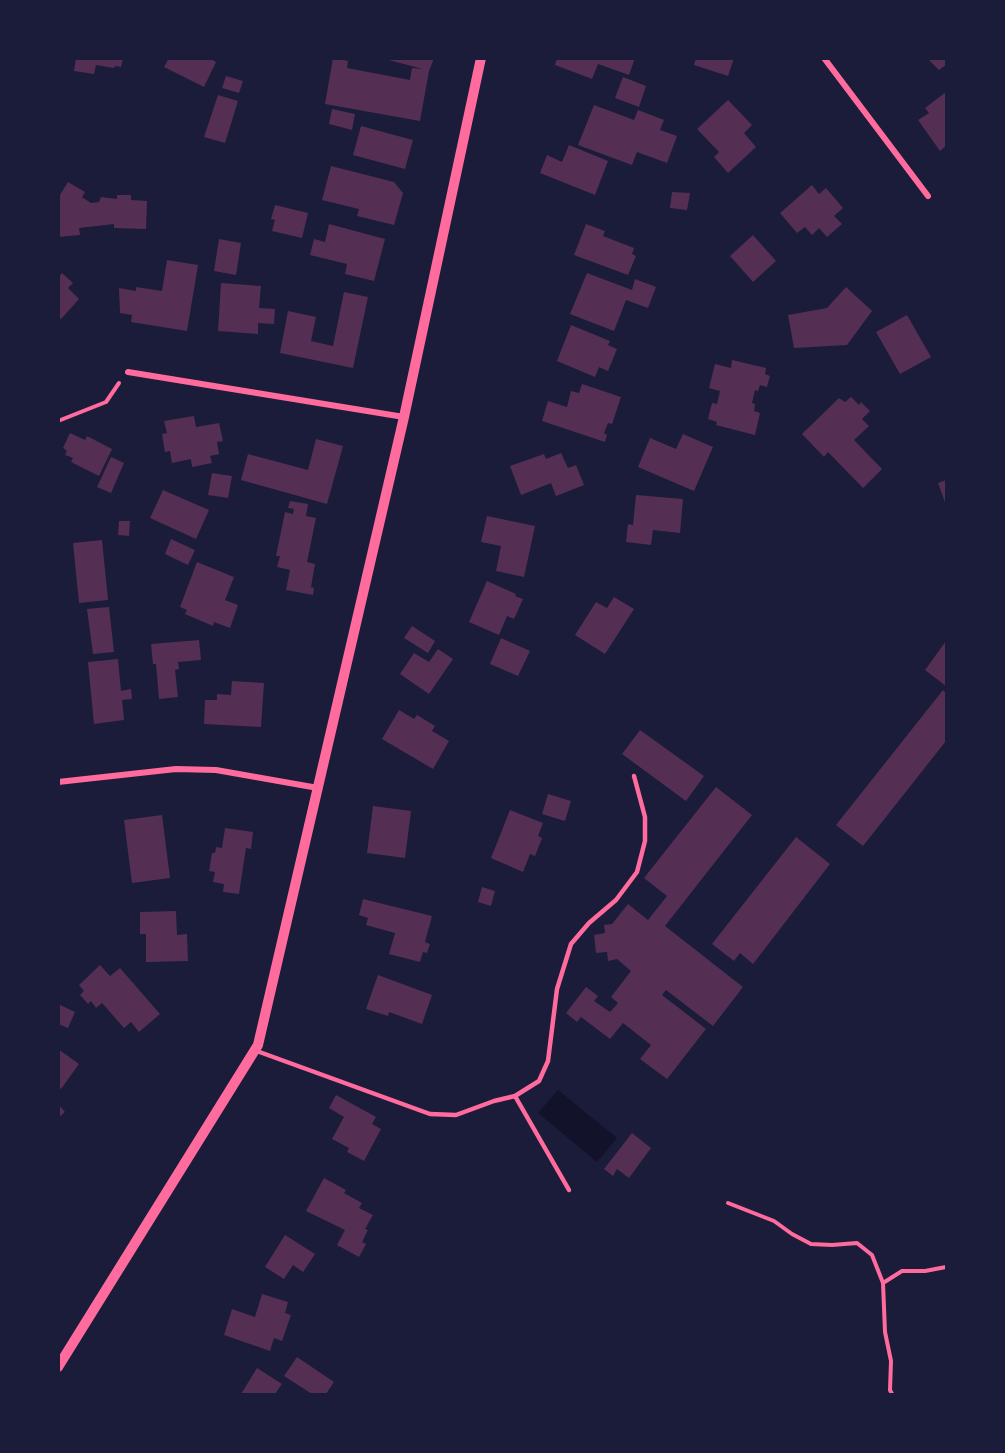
<!DOCTYPE html>
<html>
<head>
<meta charset="utf-8">
<style>
  body { margin:0 }
  #map { position:relative; width:1005px; height:1453px; overflow:hidden; background:#1b1b3a; font-family:Overpass,sans-serif }
  canvas { display:block }
  .frame { position:absolute; inset:0; border:60px solid #1b1b3a; pointer-events:none }
</style>
</head>
<body>
<div id="map">
<canvas width="1005" height="1453"></canvas>
<div class="frame"></div>
</div>
<script>
const g = document.querySelector('canvas').getContext('2d');
g.lineJoin = 'round';
function fillPath(path, color) {
  g.fillStyle = color;
  g.fill(path, 'evenodd');
}
function shape(rows) {
  const path = new Path2D();
  for (const r of rows) {
    path.moveTo(r[0], r[1]);
    for (let i = 2; i < r.length; i += 2) path.lineTo(r[i], r[i + 1]);
  }
  return path;
}
function trace(path, color, width, dash) {
  g.strokeStyle = color;
  g.lineWidth = width;
  g.lineCap = dash ? 'butt' : 'round';
  g.setLineDash(dash || []);
  g.stroke(path);
}
const water = shape([
  [558,1090,617,1138,597,1162,538,1113]
]);
const building = shape([
  [76,58,123,58,121,67,115,66,114,68,96,65,94,74,74,71],
  [169,58,209,58,216,62,204,87,164,67],
  [333,58,348,61,347,68,410,80,412,68,423,69,381,58,434,58,429,71,420,121,325,104],
  [557,58,635,58,629,75,598,64,592,79,555,65],
  [696,58,734,58,728,76,694,65],
  [927,58,946,58,946,65,939,70],
  [226,76,243,81,239,93,222,88],
  [623,77,646,86,639,107,615,98],
  [946,92,946,146,940,151,918,120,929,113,925,108],
  [218,95,238,101,225,143,204,137],
  [728,100,752,125,744,133,756,147,728,173,714,157,719,152,697,129],
  [594,105,634,120,638,110,664,120,660,130,677,136,667,163,637,152,632,165,578,145],
  [332,109,355,114,352,130,329,124],
  [361,126,413,140,405,169,353,155],
  [569,145,608,161,595,195,540,173,547,155,562,162],
  [331,166,394,182,403,193,394,225,357,216,359,209,322,200],
  [68,182,85,192,82,197,91,203,99,202,101,197,117,199,117,195,131,195,131,200,147,201,146,229,114,228,114,224,79,228,80,235,58,237,58,194,60,195],
  [812,185,819,194,826,188,843,208,834,216,842,224,827,237,819,228,812,235,805,227,797,233,780,213],
  [672,192,690,193,687,210,670,208],
  [275,205,308,213,302,238,272,231,275,220,271,219],
  [329,224,385,239,374,281,345,274,347,264,310,255,314,239,325,242],
  [586,224,605,231,603,236,634,248,632,254,636,256,628,275,574,255],
  [753,235,776,261,753,282,730,256],
  [219,239,241,243,236,275,214,271],
  [167,260,198,265,187,331,131,322,132,315,120,313,119,288,136,291,136,287,162,291],
  [62,273,73,283,68,288,79,299,61,319,58,317,58,278],
  [587,273,632,290,635,279,656,287,648,308,626,300,614,331,570,314],
  [221,283,261,286,259,308,275,309,274,324,258,323,258,334,218,331],
  [846,287,872,311,847,345,794,348,788,315,827,308],
  [344,292,368,297,353,368,280,353,288,311,316,317,311,341,333,346],
  [907,315,931,357,900,374,876,332],
  [571,325,610,341,608,345,617,349,608,371,599,367,595,377,557,361],
  [732,360,766,368,765,374,770,376,767,387,760,385,758,391,755,390,752,403,755,404,754,411,760,413,755,435,716,425,717,422,708,419,712,403,717,404,720,391,709,388,715,364,731,368],
  [582,384,621,397,612,424,608,423,604,433,607,435,605,442,542,421,548,401,567,407,571,391,579,393],
  [851,397,859,405,861,402,870,411,862,419,869,426,854,440,882,469,863,488,828,452,824,457,802,434,839,398,845,402],
  [194,416,196,427,219,423,223,441,217,442,219,454,210,456,212,463,192,467,191,459,172,463,170,451,165,452,162,434,167,433,164,421],
  [70,433,85,440,87,436,112,449,99,476,71,462,73,458,65,455,67,451,63,448],
  [683,434,713,447,694,491,638,467,650,438,676,449],
  [316,439,343,446,327,504,241,480,248,454,308,470],
  [561,453,568,468,576,465,584,485,556,496,551,483,521,495,510,466,544,454,546,459],
  [111,457,124,463,111,493,97,487],
  [212,473,232,476,228,498,208,495],
  [946,480,946,505,938,483],
  [163,490,209,510,196,539,150,518],
  [636,495,683,499,680,533,653,530,651,545,626,542,628,524,633,525],
  [290,501,308,504,306,516,316,518,307,562,315,564,311,587,314,588,313,595,286,590,290,570,277,567,280,556,276,556,285,512,293,514,294,509,288,508],
  [487,516,535,526,524,577,496,571,501,546,481,542],
  [119,521,130,521,129,536,118,535],
  [171,539,195,550,188,565,165,554],
  [102,540,108,600,79,603,73,543],
  [197,562,234,577,225,600,238,605,230,628,214,622,213,626,185,614,187,610,180,607],
  [487,581,516,594,515,596,523,599,514,619,507,616,499,635,469,622],
  [614,597,634,609,605,654,575,635,596,602,607,608],
  [109,607,114,652,93,654,87,609],
  [412,626,435,641,428,653,404,638],
  [501,638,530,651,518,676,490,664],
  [199,640,201,660,178,662,179,669,175,670,178,697,159,699,156,664,153,664,151,644],
  [946,641,946,686,925,670],
  [438,649,453,659,429,694,400,674,414,653,429,662],
  [118,659,121,691,131,689,132,699,122,700,124,720,94,724,88,662],
  [232,681,264,683,261,727,204,724,205,700,217,700,217,694,231,695],
  [943,690,946,693,946,741,863,846,836,825],
  [399,710,414,719,417,715,435,726,432,731,449,741,433,769,382,739],
  [640,730,704,776,686,801,622,754],
  [716,787,752,815,665,926,743,987,713,1026,666,990,662,995,706,1029,667,1079,640,1059,651,1045,623,1023,610,1039,581,1017,577,1022,566,1013,586,987,598,996,594,1001,610,1012,618,1003,611,997,631,971,617,959,608,961,607,952,596,953,594,935,605,933,604,925,612,924,628,904,648,920,667,896,644,878],
  [548,794,571,801,565,821,542,814],
  [373,806,411,811,405,858,367,853],
  [510,810,543,823,538,836,542,838,535,856,530,854,523,872,491,858],
  [162,815,170,878,132,883,124,820],
  [225,828,253,832,251,849,246,848,239,894,223,892,224,884,213,882,215,872,209,871,212,853,215,853,216,847,222,848],
  [796,837,830,864,753,964,740,953,734,961,712,944],
  [482,887,495,891,491,906,478,902],
  [363,899,432,916,425,942,430,944,427,953,423,952,420,962,389,954,395,933,366,925,368,918,359,915],
  [176,911,177,935,187,934,188,961,146,962,146,934,140,934,140,912],
  [100,965,110,976,120,968,160,1014,139,1032,131,1022,124,1028,102,1003,96,1008,91,1001,88,1004,80,995,84,991,79,985],
  [378,975,432,995,422,1024,389,1012,388,1016,366,1009],
  [58,1004,75,1012,68,1028,58,1024],
  [58,1049,79,1064,61,1089,58,1087],
  [336,1095,376,1117,372,1124,381,1129,364,1161,347,1152,349,1148,332,1139,344,1117,329,1108],
  [58,1104,65,1112,58,1118],
  [632,1133,651,1148,629,1178,617,1169,613,1176,604,1169],
  [324,1178,346,1190,344,1193,362,1203,359,1208,373,1215,365,1229,368,1230,362,1242,366,1244,359,1257,337,1245,345,1230,306,1211],
  [285,1235,315,1254,303,1272,293,1265,284,1279,265,1267],
  [262,1294,288,1302,285,1313,291,1315,282,1341,274,1338,270,1351,224,1335,232,1309,255,1317],
  [297,1357,334,1382,326,1394,312,1394,284,1376],
  [257,1368,282,1384,275,1394,241,1394]
]);
const path = shape([
  [58,421,106,402,119,383],
  [728,1203,774,1221,792,1234,811,1244,832,1245,857,1243,872,1255,883,1283],
  [892,1394,890,1390,891,1361,885,1332,883,1283,902,1271,925,1271,946,1267]
]);
const service = shape([
  [254,1050,430,1114,456,1115,494,1101,515,1096,539,1081,548,1061,557,989,571,944,589,923,616,900,637,872,645,841,645,817,634,776],
  [515,1096,569,1190]
]);
const minor = shape([
  [824,58,928,196],
  [128,372,404,417],
  [58,782,176,769,216,770,318,788]
]);
const tertiary = shape([
  [58,1367,258,1045,404,417,481,58]
]);
fillPath(water, '#12122b');
fillPath(building, '#542f53');
trace(path, '#ff6b9d', 4);
trace(service, '#ff6b9d', 4.5);
trace(minor, '#ff6b9d', 6);
trace(tertiary, '#ff6b9d', 10);
</script>
</body>
</html>
